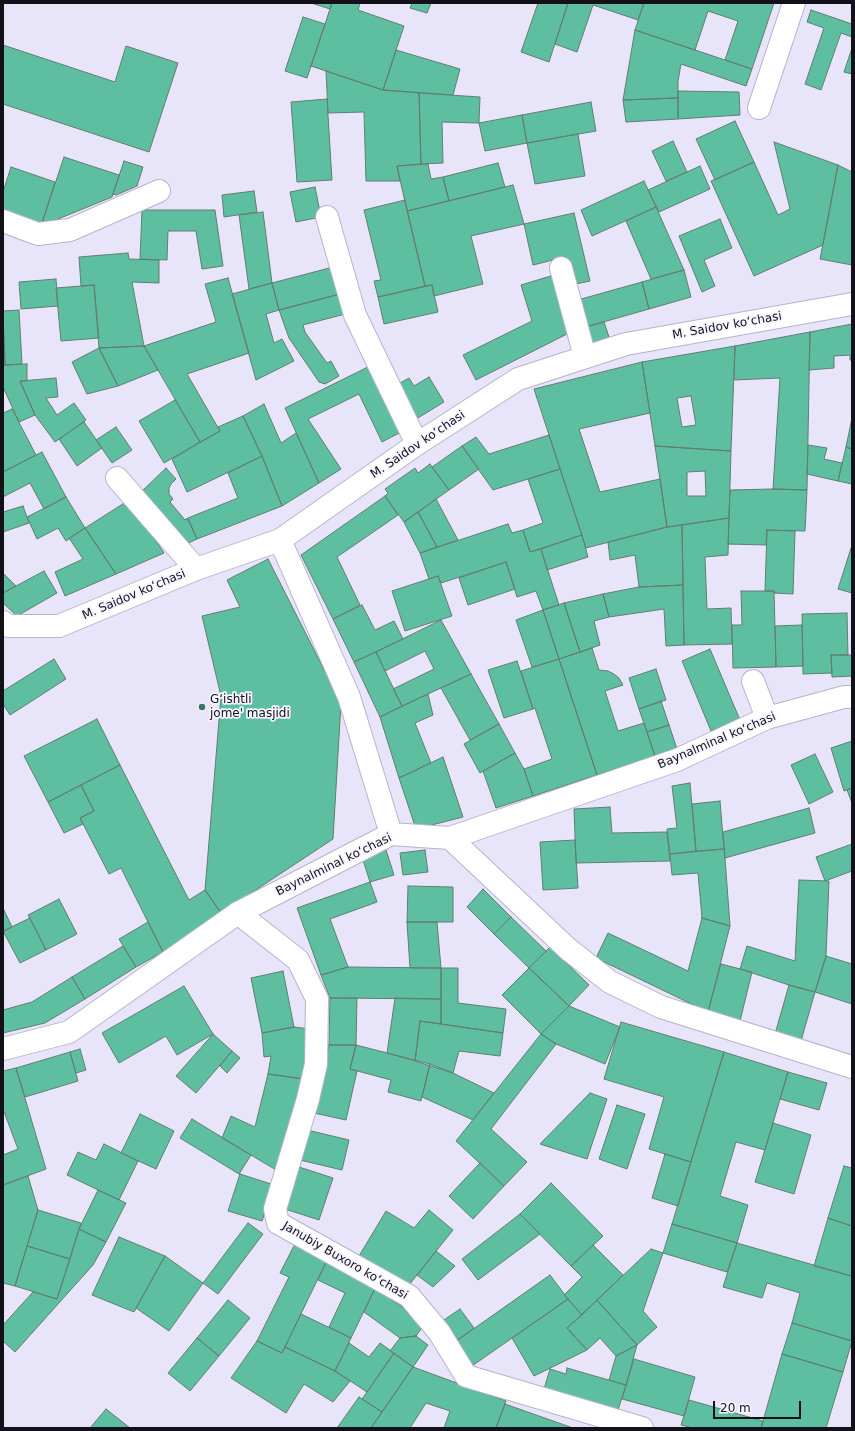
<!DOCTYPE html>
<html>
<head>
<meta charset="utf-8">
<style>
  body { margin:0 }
  #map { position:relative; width:855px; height:1431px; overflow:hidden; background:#e8e5fb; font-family:"DejaVu Sans",sans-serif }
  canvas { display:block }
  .frame { position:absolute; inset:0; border:4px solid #12111a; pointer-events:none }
  .scale { position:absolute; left:713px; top:1401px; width:88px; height:18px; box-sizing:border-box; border:2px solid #12111a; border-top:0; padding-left:5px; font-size:12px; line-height:14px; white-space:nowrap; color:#12111a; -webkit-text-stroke:3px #f5f4ff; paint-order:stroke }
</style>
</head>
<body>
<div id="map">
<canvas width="855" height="1431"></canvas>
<div class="frame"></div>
<div class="scale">20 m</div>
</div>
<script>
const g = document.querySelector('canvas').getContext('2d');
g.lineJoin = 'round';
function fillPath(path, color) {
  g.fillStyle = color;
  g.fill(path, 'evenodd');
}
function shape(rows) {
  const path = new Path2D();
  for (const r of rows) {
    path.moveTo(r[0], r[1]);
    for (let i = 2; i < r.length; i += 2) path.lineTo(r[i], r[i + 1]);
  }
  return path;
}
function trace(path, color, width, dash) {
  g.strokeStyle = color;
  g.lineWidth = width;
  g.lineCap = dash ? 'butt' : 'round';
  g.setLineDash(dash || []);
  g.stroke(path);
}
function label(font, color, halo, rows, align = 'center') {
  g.font = font + ' "DejaVu Sans",sans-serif';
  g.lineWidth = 3.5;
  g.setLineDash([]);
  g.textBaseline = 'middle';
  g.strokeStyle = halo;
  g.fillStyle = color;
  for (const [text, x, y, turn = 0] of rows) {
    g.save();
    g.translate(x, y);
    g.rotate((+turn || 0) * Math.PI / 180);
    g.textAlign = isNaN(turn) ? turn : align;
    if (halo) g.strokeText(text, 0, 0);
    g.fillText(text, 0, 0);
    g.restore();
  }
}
const building = shape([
  [311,3,332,3,330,9,311,3],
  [332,3,360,3,358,10,404,26,383,90,311,66,332,3],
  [412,3,431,3,427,13,410,8,412,3],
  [538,3,568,3,549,62,521,52,538,3],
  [568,3,644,3,638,20,593,5,577,52,555,44,568,3],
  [644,3,774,3,752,69,725,60,738,21,708,11,695,50,635,30,644,3],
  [811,10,852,24,852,37,841,33,821,90,805,84,824,28,807,22,811,10],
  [303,17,325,24,307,78,285,71,303,17],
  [635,30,752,69,746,86,681,64,678,81,678,98,623,100,635,30],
  [3,45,115,82,126,46,178,63,149,152,3,104,3,45],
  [852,48,852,74,844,72,852,48],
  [396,50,460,69,453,95,383,90,396,50],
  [326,71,383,90,419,93,421,164,397,166,400,181,366,181,364,112,328,113,326,71],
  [678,91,739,92,740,115,678,119,678,91],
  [419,93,480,97,479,123,442,122,443,163,421,164,419,93],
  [678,98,678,119,626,122,623,100,678,98],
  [327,99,332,180,297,182,291,102,327,99],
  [591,102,596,131,527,143,522,115,591,102],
  [522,115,527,143,485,151,479,123,522,115],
  [735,121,754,162,715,180,696,139,735,121],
  [578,134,585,176,535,184,527,143,578,134],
  [673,141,687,172,666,181,652,151,673,141],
  [774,142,838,165,823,245,754,276,711,181,754,162,778,215,790,209,774,142],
  [64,157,119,175,112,197,41,226,64,157],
  [124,161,143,167,137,186,116,195,113,194,124,161],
  [498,163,505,187,449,201,443,177,498,163],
  [428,164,431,179,443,177,449,201,407,211,397,166,428,164],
  [838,165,852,172,852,265,820,259,838,165],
  [700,166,710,189,659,212,648,190,700,166],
  [11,167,55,182,41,226,3,213,3,192,11,167],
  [644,181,656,207,592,236,581,210,644,181],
  [513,185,524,224,471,236,483,284,434,296,432,285,425,286,407,211,513,185],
  [315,187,321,217,296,222,290,192,315,187],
  [254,191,257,212,224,217,222,195,254,191],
  [405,200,425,286,378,297,374,281,381,280,364,210,405,200],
  [656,207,684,270,651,279,626,221,656,207],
  [142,210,215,210,223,266,202,269,196,231,168,231,167,260,140,259,142,210],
  [263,212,272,283,249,289,239,215,263,212],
  [574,213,590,281,571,285,565,257,533,265,524,224,574,213],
  [720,219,732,248,704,260,715,286,702,292,679,236,720,219],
  [128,253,129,259,159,260,159,283,132,282,144,346,99,348,94,285,81,286,79,257,128,253],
  [337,266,344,293,279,310,272,283,337,266],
  [684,270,691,297,649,309,642,282,684,270],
  [554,275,571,332,476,380,463,355,532,321,521,285,554,275],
  [228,278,249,353,187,374,220,431,200,442,144,346,216,322,205,284,228,278],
  [56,279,58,306,21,309,19,282,56,279],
  [642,282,649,309,582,328,574,301,642,282],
  [272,283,279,310,266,314,274,343,282,339,294,361,256,380,232,294,272,283],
  [94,285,99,338,61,341,56,288,94,285],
  [432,285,438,312,384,324,378,297,432,285],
  [344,293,349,313,303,325,305,332,327,363,331,361,339,376,325,384,319,382,289,338,279,310,344,293],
  [19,310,22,364,5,365,3,311,19,310],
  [3,320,5,365,3,365,3,320],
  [604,322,611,343,588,349,582,328,604,322],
  [852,324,852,360,850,360,850,355,834,356,834,368,809,370,810,332,852,324],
  [810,332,807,490,773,489,780,378,734,380,735,346,810,332],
  [144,346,158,370,118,386,99,348,144,346],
  [735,346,731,451,655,446,642,362,735,346],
  [691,396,696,425,682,427,677,398,691,396],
  [99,348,118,386,87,394,72,362,99,348],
  [642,362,650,413,579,429,600,492,660,479,667,527,586,548,534,389,642,362],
  [27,364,27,381,20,381,35,415,19,422,3,387,3,365,27,364],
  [372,365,405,430,382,442,359,394,308,419,341,469,319,483,285,408,372,365],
  [429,377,444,402,413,421,393,387,409,378,414,386,429,377],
  [56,378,58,397,46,398,57,415,74,403,86,420,55,442,35,415,20,381,56,378],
  [175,400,200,442,164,463,139,421,175,400],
  [264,404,281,443,296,433,319,483,282,506,262,456,243,416,264,404],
  [12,409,36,455,3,472,3,413,12,409],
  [243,416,262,456,187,492,172,459,220,431,218,427,243,416],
  [852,418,852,449,846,447,852,418],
  [84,422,102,448,77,466,59,439,84,422],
  [116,427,132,450,112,463,96,440,116,427],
  [549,435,560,469,493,490,462,446,476,437,489,454,549,435],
  [808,445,827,448,824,459,842,463,838,481,807,474,808,445],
  [462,446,479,469,449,490,432,467,462,446],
  [655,446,731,451,729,518,667,527,655,446],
  [705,471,706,496,687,496,687,472,705,471],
  [846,447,852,449,852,484,838,481,846,447],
  [42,452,66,497,44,509,30,483,3,497,3,472,42,452],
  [262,456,282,506,197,539,188,518,238,498,228,473,262,456],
  [430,464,449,490,404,522,385,496,388,493,385,489,415,468,418,473,430,464],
  [166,468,176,479,171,484,169,488,169,494,173,499,170,502,185,520,187,518,197,539,180,547,138,495,166,468],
  [560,469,582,535,530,552,523,530,543,523,528,479,560,469],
  [773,489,807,490,805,531,767,530,766,545,728,544,730,490,773,489],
  [385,496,398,515,337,557,360,605,333,619,301,555,385,496],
  [66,497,85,528,66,541,58,528,37,539,27,517,66,497],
  [436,499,458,540,437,547,418,512,436,499],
  [129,500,164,553,116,574,85,528,129,500],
  [23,506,29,523,3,532,3,512,23,506],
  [418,512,437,547,420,553,404,522,418,512],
  [729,518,728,555,705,557,707,609,731,608,732,644,684,645,682,525,729,518],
  [508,524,512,533,523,530,530,552,541,549,559,605,543,610,536,591,517,597,506,562,441,583,438,576,429,579,420,553,508,524],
  [682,525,683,585,639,587,635,555,610,560,608,542,667,527,682,525],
  [85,528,116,574,65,596,55,572,83,559,69,538,85,528],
  [767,530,795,531,793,594,774,593,774,591,765,591,767,530],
  [582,535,588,557,547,570,541,549,582,535],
  [852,545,852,593,838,589,852,545],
  [268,559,341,703,333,839,221,913,205,890,221,696,202,616,240,607,227,580,268,559],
  [506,562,515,589,468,605,459,578,506,562],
  [44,571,57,593,17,616,3,603,3,593,44,571],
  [3,573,16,586,3,593,3,573],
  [438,576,452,616,405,631,392,591,438,576],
  [683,585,684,645,666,646,664,609,609,617,603,594,639,587,683,585],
  [741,591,774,591,776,667,733,668,732,625,742,625,741,591],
  [603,594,609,617,594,621,600,645,580,652,564,603,603,594],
  [564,603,580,652,559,659,543,610,564,603],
  [362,605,375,630,394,621,403,639,354,662,333,619,362,605],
  [543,610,559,659,532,667,516,620,543,610],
  [847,613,848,655,831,655,832,673,803,674,802,614,847,613],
  [441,620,471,674,402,706,393,689,434,669,425,651,385,671,376,652,441,620],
  [802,625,803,666,776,667,775,626,802,625],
  [592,648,599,670,608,671,614,674,619,678,623,685,605,691,618,731,644,723,655,756,597,775,559,659,592,648],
  [710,649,740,720,711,731,682,661,710,649],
  [376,652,402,706,380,717,354,662,376,652],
  [831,655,852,655,852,676,832,677,831,655],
  [54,659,66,679,10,715,3,704,3,691,54,659],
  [559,659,597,775,533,796,524,769,552,759,535,708,533,709,521,671,559,659],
  [517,661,533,709,504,718,488,670,517,661],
  [656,669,666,700,639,709,629,678,656,669],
  [471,674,499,724,470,740,441,688,471,674],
  [428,694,433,715,415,723,431,763,399,778,380,717,428,694],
  [661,701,669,725,647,732,639,709,661,701],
  [97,719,120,765,48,802,24,756,97,719],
  [499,724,515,753,480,773,464,744,499,724],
  [669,725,677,749,655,756,647,732,669,725],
  [852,741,852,788,844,791,831,748,852,741],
  [515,753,524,769,533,796,496,808,483,771,515,753],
  [815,754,833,792,809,804,791,765,815,754],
  [443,757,463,817,416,829,399,778,443,757],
  [120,765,189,900,205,890,221,913,163,952,121,868,109,874,80,818,94,811,81,785,120,765],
  [690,783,696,851,670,854,667,829,677,828,672,786,690,783],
  [81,785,94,811,80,818,83,824,64,833,48,802,81,785],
  [852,788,852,803,847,790,852,788],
  [720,801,724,849,696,851,692,804,720,801],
  [610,807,612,833,667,832,670,861,576,863,574,809,610,807],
  [809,808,815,833,725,858,723,832,809,808],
  [575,840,578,888,543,890,540,842,575,840],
  [852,844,852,871,825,881,816,857,852,844],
  [724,849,725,858,730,926,702,918,698,873,672,875,670,854,724,849],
  [386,850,394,875,370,882,362,857,386,850],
  [425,850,428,872,403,875,400,853,425,850],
  [799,880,829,881,826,956,815,992,789,985,740,969,747,946,795,961,799,880],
  [370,882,377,902,330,919,348,967,321,975,297,908,370,882],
  [408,886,453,887,453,922,407,922,408,886],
  [483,889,511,917,494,934,467,907,483,889],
  [59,899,77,934,46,950,28,915,59,899],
  [3,908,12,927,3,932,3,908],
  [511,917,546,951,529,968,494,934,511,917],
  [30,918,46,950,20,963,3,931,30,918],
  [702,918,730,926,708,1012,596,958,608,933,688,971,702,918],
  [148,922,163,952,136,967,119,939,148,922],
  [407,922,437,922,441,968,410,968,407,922],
  [123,946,136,967,85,999,72,977,123,946],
  [550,947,589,985,569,1006,529,968,550,947],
  [826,956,852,964,852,1004,815,992,826,956],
  [721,964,752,972,740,1021,708,1012,721,964],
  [348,967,441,968,441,999,330,998,321,975,348,967],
  [441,968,458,968,458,1003,506,1009,503,1033,441,1024,441,968],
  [529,968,569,1006,541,1034,502,995,529,968],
  [283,971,294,1027,262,1033,251,978,283,971],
  [72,977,85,999,45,1023,3,1033,3,1010,32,1002,72,977],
  [789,985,815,992,801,1041,775,1034,789,985],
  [184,986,213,1034,177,1055,166,1036,119,1063,102,1033,184,986],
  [330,998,357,998,356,1045,329,1045,330,998],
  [395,998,441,999,441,1024,420,1021,415,1061,387,1053,395,998],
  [569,1006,620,1027,605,1064,556,1044,541,1034,569,1006],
  [420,1021,503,1033,500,1056,459,1051,453,1073,415,1061,420,1021],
  [621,1022,724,1052,691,1162,649,1149,664,1097,604,1079,621,1022],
  [294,1027,310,1029,304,1079,268,1074,271,1056,264,1057,262,1033,294,1027],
  [213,1034,232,1051,196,1093,176,1076,213,1034],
  [541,1034,556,1044,491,1129,527,1162,504,1186,456,1141,541,1034],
  [329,1045,356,1045,350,1069,357,1071,346,1120,314,1113,329,1045],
  [356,1045,430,1064,421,1101,388,1092,391,1080,350,1069,356,1045],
  [80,1049,86,1070,76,1073,70,1052,80,1049],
  [232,1051,240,1058,227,1073,220,1066,232,1051],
  [70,1052,78,1081,25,1097,16,1068,70,1052],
  [724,1052,788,1072,765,1150,736,1142,720,1196,748,1205,737,1243,672,1224,724,1052],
  [430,1064,453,1073,494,1093,473,1120,422,1097,430,1064],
  [16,1068,46,1169,3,1185,3,1155,18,1149,3,1109,3,1071,16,1068],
  [788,1072,827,1083,819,1110,780,1099,788,1072],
  [268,1074,304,1079,278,1171,222,1138,231,1116,255,1127,268,1074],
  [590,1093,607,1099,587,1159,540,1144,590,1093],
  [617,1105,645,1114,627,1169,599,1159,617,1105],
  [140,1114,174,1131,156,1169,121,1153,140,1114],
  [192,1119,251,1155,239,1174,180,1138,192,1119],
  [773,1123,811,1135,794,1194,755,1182,773,1123],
  [307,1130,349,1140,342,1170,300,1160,307,1130],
  [104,1144,138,1161,119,1200,67,1175,78,1152,96,1160,104,1144],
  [665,1154,691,1162,678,1206,652,1198,665,1154],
  [480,1163,504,1186,473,1219,449,1196,480,1163],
  [844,1166,852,1168,852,1226,828,1218,844,1166],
  [299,1167,333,1178,319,1220,285,1209,299,1167],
  [240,1174,274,1185,262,1221,228,1211,240,1174],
  [28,1176,38,1210,15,1286,3,1283,3,1185,28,1176],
  [551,1183,603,1236,571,1266,520,1214,551,1183],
  [98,1190,126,1203,106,1242,79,1229,98,1190],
  [38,1210,81,1223,70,1259,27,1246,38,1210],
  [429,1210,453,1230,409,1285,359,1256,386,1211,414,1228,429,1210],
  [520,1214,540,1234,478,1280,462,1259,520,1214],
  [828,1218,852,1226,852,1272,851,1276,814,1266,828,1218],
  [248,1223,263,1234,218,1294,203,1283,248,1223],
  [672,1224,737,1243,727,1272,663,1253,672,1224],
  [79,1229,106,1242,93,1265,15,1352,3,1341,3,1325,33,1292,57,1299,79,1229],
  [119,1237,165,1256,134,1312,92,1295,119,1237],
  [737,1243,852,1276,852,1341,792,1323,800,1293,767,1283,762,1298,723,1287,737,1243],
  [295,1244,327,1260,282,1353,257,1341,289,1277,280,1273,295,1244],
  [593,1245,623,1275,582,1315,564,1295,582,1277,571,1266,593,1245],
  [27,1246,70,1259,57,1299,15,1286,27,1246],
  [651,1249,663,1253,643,1311,657,1327,637,1345,597,1300,651,1249],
  [436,1251,455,1266,433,1287,417,1275,436,1251],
  [165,1256,203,1283,169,1331,136,1308,165,1256],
  [327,1260,377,1284,351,1338,329,1327,345,1293,318,1280,327,1260],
  [550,1275,568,1299,472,1366,455,1342,550,1275],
  [375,1288,425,1323,416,1336,400,1338,364,1312,375,1288],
  [568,1299,582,1315,567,1328,587,1350,534,1376,512,1338,568,1299],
  [228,1300,250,1318,219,1356,197,1338,228,1300],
  [597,1300,637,1345,616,1356,600,1338,587,1350,567,1328,597,1300],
  [460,1309,474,1328,455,1342,441,1322,460,1309],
  [301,1314,351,1338,335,1371,285,1347,301,1314],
  [792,1323,852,1341,843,1372,782,1354,792,1323],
  [416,1336,428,1345,413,1367,390,1351,400,1338,416,1336],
  [197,1338,219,1356,190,1391,168,1373,197,1338],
  [257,1341,282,1353,285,1347,335,1371,350,1381,333,1402,304,1384,286,1413,231,1378,257,1341],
  [349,1343,369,1357,380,1343,394,1353,367,1392,335,1371,349,1343],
  [637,1345,626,1385,609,1380,616,1356,637,1345],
  [394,1353,413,1367,382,1412,362,1399,394,1353],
  [782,1354,843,1372,826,1428,761,1428,782,1354],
  [634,1359,695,1377,684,1416,622,1399,634,1359],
  [413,1367,506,1401,496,1428,444,1428,450,1411,426,1403,410,1428,371,1428,413,1367],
  [567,1368,626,1385,618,1410,544,1389,550,1369,566,1374,567,1368],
  [359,1397,382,1412,371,1428,337,1428,359,1397],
  [689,1400,763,1421,761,1428,693,1428,681,1425,689,1400],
  [505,1404,573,1428,496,1428,505,1404],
  [106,1409,130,1428,90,1428,106,1409]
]);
const minor = shape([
  [759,108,794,3],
  [327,217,355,315,417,444],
  [3,221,38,234,70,230,159,191],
  [561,268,585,357],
  [117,478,196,569],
  [280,540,349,697,391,834],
  [3,622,8,626,59,626,196,569,280,540,417,444,518,379,626,344,852,304],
  [753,681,767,718],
  [450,838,568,949,610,982,661,1007,852,1067],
  [238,913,298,960,317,999,316,1064,308,1099,275,1209,278,1223,409,1296,439,1332,466,1376,642,1428],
  [3,1049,69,1032,238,913,391,834,450,838,677,760,767,718,844,697,852,697]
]);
const markers = [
  [202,707,4,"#387662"]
];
const streetNames = [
  ["M. Saidov koʻchasi",727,326,-10],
  ["M. Saidov koʻchasi",418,445,-34],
  ["M. Saidov koʻchasi",134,595,-23],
  ["Baynalminal koʻchasi",717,741,-23],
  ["Baynalminal koʻchasi",334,865,-26],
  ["Janubiy Buxoro koʻchasi",345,1261,30]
];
const poiNames = [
  ["Gʻishtli",210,700],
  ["jome' masjidi",210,714]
];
fillPath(building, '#5ebea0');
trace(building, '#617d72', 1);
trace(minor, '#b6b3cd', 24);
trace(minor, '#fff', 22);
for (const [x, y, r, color] of markers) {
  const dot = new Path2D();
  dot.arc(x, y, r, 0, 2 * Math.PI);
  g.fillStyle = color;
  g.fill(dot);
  trace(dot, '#f5f4ff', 1.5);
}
label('12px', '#12111a', '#f5f4ff', streetNames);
label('12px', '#12111a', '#f5f4ff', poiNames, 'left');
</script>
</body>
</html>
